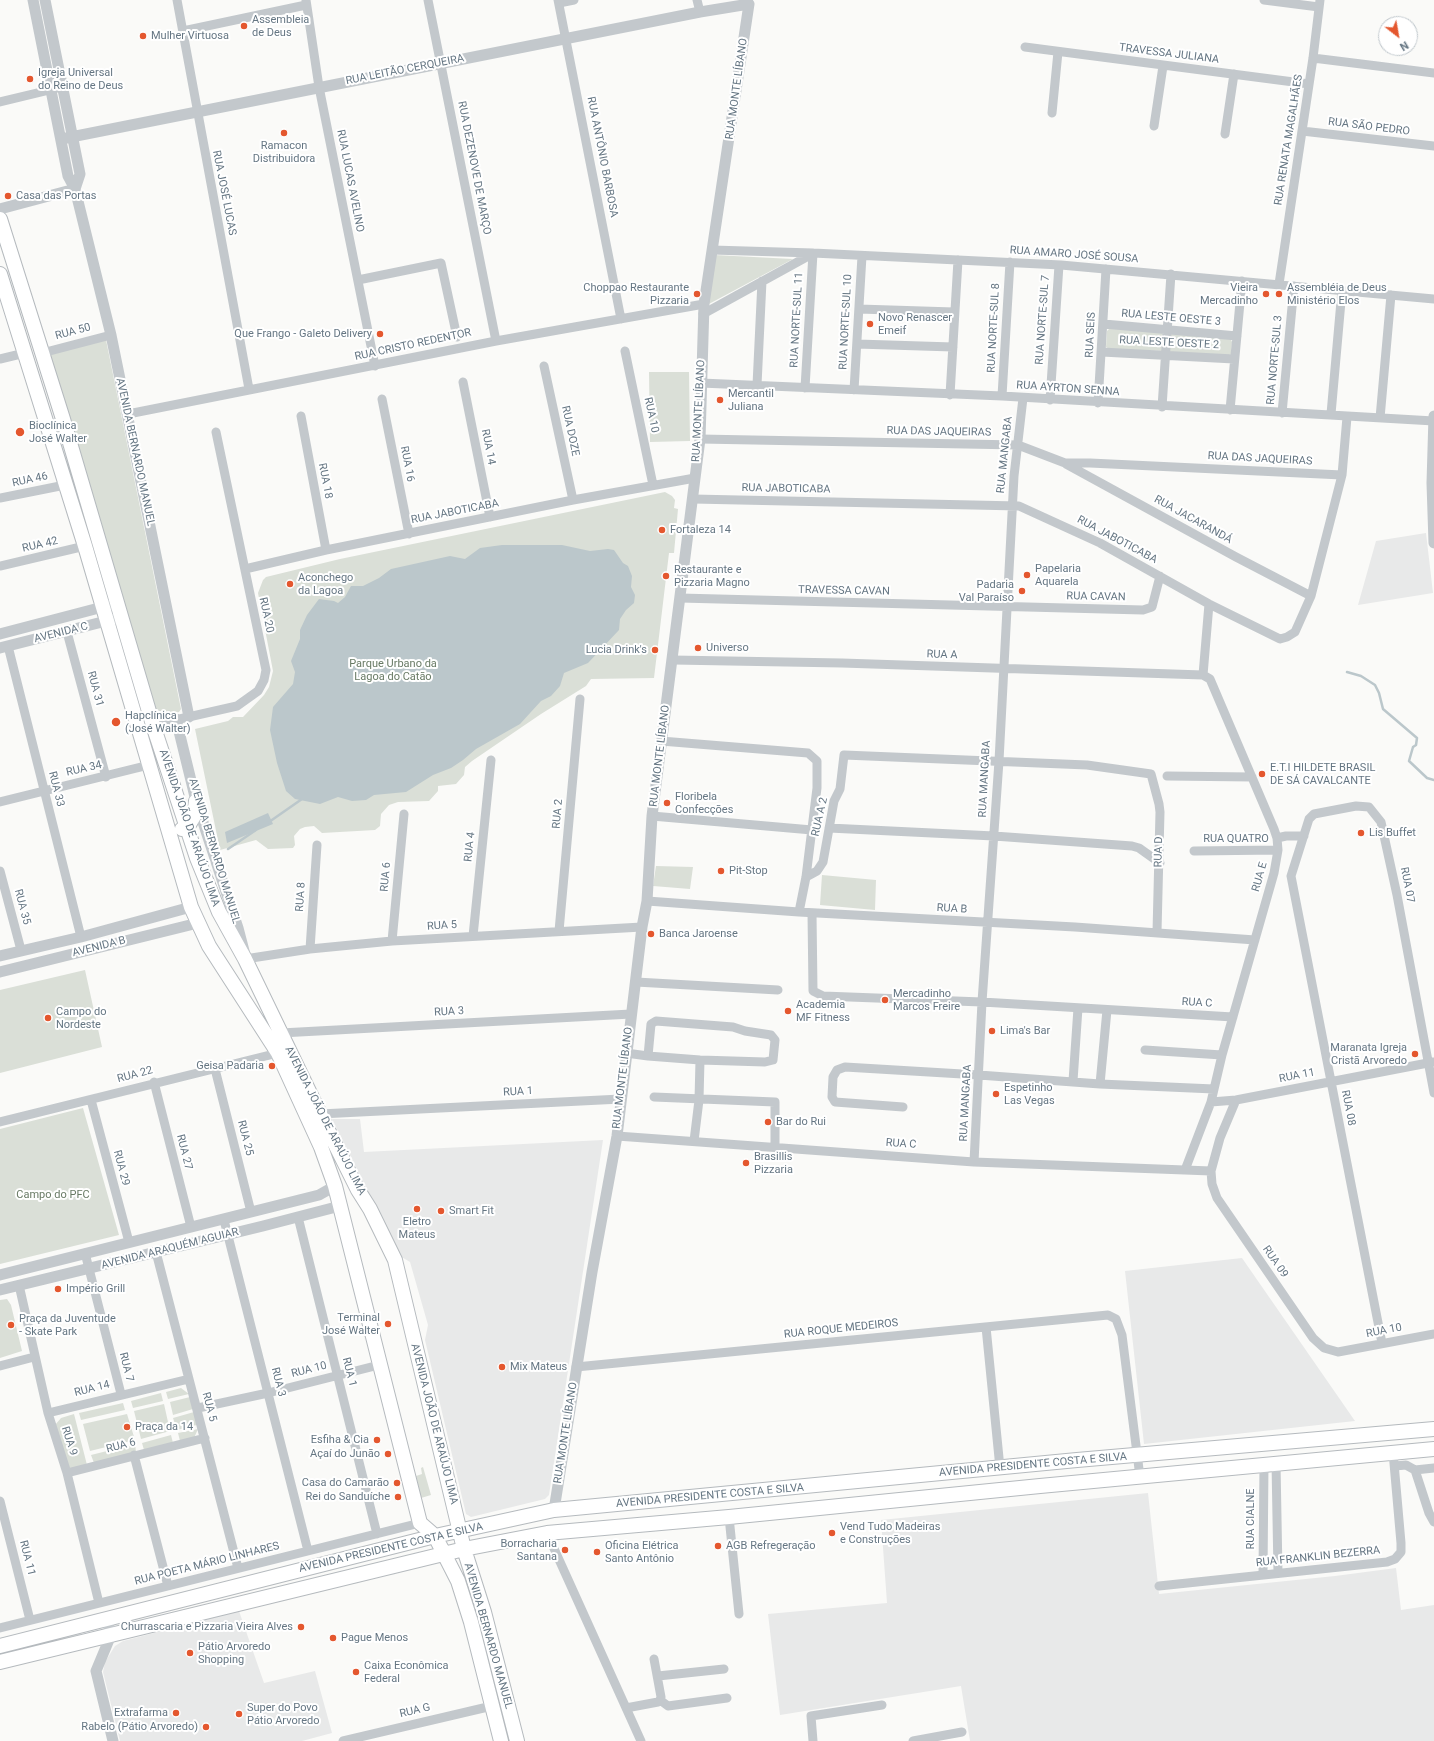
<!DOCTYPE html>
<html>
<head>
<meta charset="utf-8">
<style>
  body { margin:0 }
  #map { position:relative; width:1434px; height:1741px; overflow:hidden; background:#fafaf8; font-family:Roboto,sans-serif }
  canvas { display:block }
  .north { position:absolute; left:1378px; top:16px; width:40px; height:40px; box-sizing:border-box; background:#fff; border:1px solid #c1c8cd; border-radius:50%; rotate:149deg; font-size:11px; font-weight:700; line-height:16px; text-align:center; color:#657683 }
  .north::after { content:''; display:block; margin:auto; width:14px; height:18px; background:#e4572e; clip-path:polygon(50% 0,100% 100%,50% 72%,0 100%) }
</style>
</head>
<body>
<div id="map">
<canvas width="1434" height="1741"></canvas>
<div class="north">N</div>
</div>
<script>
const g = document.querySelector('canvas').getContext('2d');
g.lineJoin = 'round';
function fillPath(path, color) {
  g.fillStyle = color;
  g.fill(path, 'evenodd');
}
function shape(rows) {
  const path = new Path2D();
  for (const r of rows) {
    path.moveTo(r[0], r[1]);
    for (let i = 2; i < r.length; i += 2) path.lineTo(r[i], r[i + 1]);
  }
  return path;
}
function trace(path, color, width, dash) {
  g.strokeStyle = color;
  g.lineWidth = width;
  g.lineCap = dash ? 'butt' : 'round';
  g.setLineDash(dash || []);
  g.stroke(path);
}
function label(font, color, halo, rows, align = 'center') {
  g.font = font + ' Roboto,sans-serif';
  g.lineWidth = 4;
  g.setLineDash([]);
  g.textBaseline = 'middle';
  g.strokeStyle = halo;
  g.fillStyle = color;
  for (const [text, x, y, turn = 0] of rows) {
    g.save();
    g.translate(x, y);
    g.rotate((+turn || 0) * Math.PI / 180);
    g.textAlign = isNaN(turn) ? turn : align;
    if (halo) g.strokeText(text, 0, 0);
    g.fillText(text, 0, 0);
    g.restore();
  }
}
const built = shape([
  [1426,533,1433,593,1358,605,1376,541],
  [332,1119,360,1119,364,1152,603,1140,549,1495,545,1499,471,1517,466,1514,425,1340,428,1325,410,1262,400,1256],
  [1242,1258,1355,1421,1144,1444,1125,1271],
  [1148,1493,1159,1594,1335,1576,1396,1568,1401,1610,1434,1605,1434,1741,970,1741,961,1686,780,1715,768,1614,887,1603,881,1520],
  [239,1611,264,1683,315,1671,332,1733,302,1741,120,1741,103,1672,105,1662,115,1646,123,1641]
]);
const green = shape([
  [714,255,793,259,707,305],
  [1110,328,1162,332,1164,337,1163,351,1109,349,1106,347,1107,331],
  [1173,333,1230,338,1232,342,1231,354,1227,356,1171,353,1168,350,1169,337],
  [106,340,181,709,179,712,158,716,155,714,47,357,51,352],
  [649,372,689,372,690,441,650,442],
  [665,492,672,496,675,500,674,508,678,509,674,553,669,553,654,678,591,679,586,686,541,714,472,761,465,767,464,775,456,784,438,786,438,791,429,801,398,802,389,805,381,814,380,826,375,830,322,833,314,826,305,827,300,829,294,836,295,845,293,848,268,849,256,840,220,850,195,729,228,721,233,717,243,717,264,695,269,687,273,671,258,593,263,580,266,577,340,559],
  [656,866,693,867,690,889,653,886],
  [822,875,876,880,875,910,820,905],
  [85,970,102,1047,0,1073,0,990],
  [83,1108,119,1235,0,1264,0,1129],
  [7,1299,11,1305,22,1351,0,1358,0,1300],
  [181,1388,189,1394,168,1399,166,1392],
  [161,1393,163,1401,133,1408,131,1401],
  [190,1397,193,1409,173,1415,170,1402],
  [123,1403,125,1410,81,1420,79,1413],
  [164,1404,170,1431,141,1439,134,1411],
  [194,1412,197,1425,177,1430,173,1418],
  [74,1414,87,1465,72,1469,66,1466,55,1425,61,1418],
  [127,1414,135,1440,90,1451,83,1424],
  [198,1429,194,1438,180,1441,178,1433],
  [171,1435,173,1443,144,1450,142,1443],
  [135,1444,136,1452,94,1463,91,1455],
  [423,1467,431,1495,421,1498,416,1476,422,1474,421,1468]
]);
const water = shape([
  [502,545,562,545,590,551,608,549,614,550,623,563,628,566,632,576,631,587,635,595,634,603,626,610,620,619,619,630,588,663,564,673,560,686,551,696,541,701,520,724,476,749,463,760,451,768,433,775,406,792,374,795,366,800,352,801,338,797,320,804,295,799,286,791,277,763,270,730,273,707,293,684,295,672,291,661,300,639,300,630,307,615,319,599,334,601,338,603,345,597,351,586,363,586,379,578,391,569,450,556,465,559,480,548],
  [268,813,273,824,227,843,225,832]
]);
const stream = shape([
  [1347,672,1361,676,1375,685,1379,693,1383,709,1417,738,1416,745,1413,747,1409,761,1427,778,1434,780],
  [269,822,302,799],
  [228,849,256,830]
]);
const minor = shape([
  [177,0,249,389],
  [306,0,319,87,375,366],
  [428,0,496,341],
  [558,0,621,319],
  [697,0,700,12],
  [1264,0,1319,7],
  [559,3,574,0],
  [183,31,306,5],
  [1025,47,1309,84],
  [1313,58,1434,73],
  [0,102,62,87],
  [1052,113,1058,52],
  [1154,126,1163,66],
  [1302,131,1434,146],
  [1225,134,1234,74],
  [712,250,813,253,1061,265,1434,299],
  [358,280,441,263,457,337],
  [1279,284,1313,58,1320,0],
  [859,309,954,312],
  [703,314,812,254],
  [1104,324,1237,336],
  [857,344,953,347],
  [625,351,653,485],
  [1102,352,1234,359],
  [42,353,111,335],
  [0,359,25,353],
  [544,366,573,500],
  [463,382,490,517],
  [701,383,1002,396,1434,421],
  [757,385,762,281],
  [805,388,813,253],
  [854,390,862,256],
  [950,395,958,260],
  [1002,396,1010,262],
  [382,399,409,534],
  [1050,400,1059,265],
  [1098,403,1106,269],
  [1162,407,1171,274],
  [1230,410,1242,281],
  [1282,413,1294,286],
  [128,414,496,341,704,304],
  [1331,414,1342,290],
  [301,416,326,550],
  [1380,418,1391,295],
  [700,439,1018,445,1065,463,1090,463,1342,475],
  [1066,464,1236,557,1311,596],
  [0,498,65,485],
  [693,499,1019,506,1100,543,1209,604,1280,639,1287,637,1295,632,1311,596,1342,475,1347,417],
  [0,566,85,546],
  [245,569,326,550,573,500,695,478],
  [680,598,1143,610,1152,607,1160,576],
  [67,632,106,777],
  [8,646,81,937],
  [673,660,842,663,1203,675,1210,679,1274,829,1277,838,1278,850,1274,873,1222,1055,1211,1102,1185,1170],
  [1203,675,1209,604],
  [153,725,237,706,258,691,264,680,266,670,216,432],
  [661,741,808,753,817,761,817,788,806,877,799,912],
  [1167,776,1252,777],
  [0,802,149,765],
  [652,816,812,830],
  [829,828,994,836,1132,846,1139,848,1160,863],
  [1277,838,1286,836,1304,836],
  [1194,851,1278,850],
  [0,871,21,950],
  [806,877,817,871,823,862,834,801,840,789,844,755,1087,765,1151,774,1159,804,1160,812,1157,932],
  [647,901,799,912,1075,927,1255,940],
  [812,913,813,991,823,996,982,1002,1233,1017],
  [559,931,580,699],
  [473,936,491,760],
  [392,941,404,814],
  [310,949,317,845],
  [245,959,310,949,392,941,642,927],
  [636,982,778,990],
  [278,1036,281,1033,631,1014],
  [1145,1050,1222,1055],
  [626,1053,648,1056,700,1060,765,1062,773,1060,775,1040,771,1035,745,1031,733,1027,656,1021,651,1024,648,1056],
  [215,1069,251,1212],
  [1073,1081,1078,1008],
  [154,1082,191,1227],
  [1100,1084,1107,1010],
  [654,1097,775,1102,775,1147],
  [91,1100,129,1242],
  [1236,1100,1220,1138,1211,1171,1212,1184,1217,1198,1313,1338,1324,1348,1338,1352,1434,1334],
  [1211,1102,1236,1100,1433,1062],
  [903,1107,835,1102,832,1097,833,1077,837,1070,845,1067,979,1075,1100,1084,1214,1089],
  [320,1114,621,1099],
  [0,1122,278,1053],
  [617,1136,974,1162,1211,1171],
  [694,1141,699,1100,700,1060],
  [974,1162,982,1002,999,761,1014,476,1023,398],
  [298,1217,377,1534],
  [224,1220,308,1551],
  [156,1252,238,1568],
  [85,1253,121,1394],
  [19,1285,48,1413,67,1473,99,1603],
  [986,1327,1000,1468],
  [1382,1343,1291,876,1309,819,1314,814,1356,806,1369,807,1381,822,1397,895,1434,1093],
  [0,1366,34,1357],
  [576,1367,1108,1315,1116,1319,1122,1335,1140,1477],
  [198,1408,268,1393,379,1365],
  [48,1413,189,1379],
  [134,1455,168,1586],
  [1276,1463,1278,1573],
  [1395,1466,1406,1465,1415,1470,1434,1468],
  [1415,1470,1429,1513,1434,1522],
  [67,1473,205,1438],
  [0,1501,30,1620],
  [729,1517,739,1614],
  [547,1533,641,1741],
  [1263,1574,1264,1464],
  [1159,1586,1387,1562,1395,1559,1401,1552,1401,1543,1393,1452],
  [0,1628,420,1523],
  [658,1676,724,1669],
  [660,1700,668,1706,727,1698],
  [626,1708,658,1702,660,1700,661,1697,654,1659],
  [343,1741,492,1706],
  [813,1741,811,1716,882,1705],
  [913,1741,962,1732]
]);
const tertiary = shape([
  [33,0,68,176,75,189,111,335,189,717],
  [45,0,80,174,75,189],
  [61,139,700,12,749,4,704,304,700,439,652,816,647,901,642,927,617,1136,592,1272,554,1510],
  [0,209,75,189],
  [1434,416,1432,483,1434,543],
  [0,634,118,603],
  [0,648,114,619],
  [176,719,196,801,238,928,244,951],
  [0,956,81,937,191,907],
  [0,972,198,923],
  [0,1275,319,1195,335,1186],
  [0,1290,263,1226,340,1206],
  [107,1619,111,1635,96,1671,113,1741]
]);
const primary = shape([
  [0,219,63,419,153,725,197,858,219,912,245,959,320,1114,358,1190,370,1209,395,1260,464,1549,484,1612,517,1741],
  [0,274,85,546,191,907,209,946,278,1053,321,1147,335,1186,420,1523,435,1536,458,1581,471,1622,501,1741],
  [182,829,187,828,194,816,196,801],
  [0,1646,435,1536,554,1510,1077,1460,1434,1429],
  [0,1662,464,1549,547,1533,729,1517,1040,1486,1434,1449]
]);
const markers = [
  [244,26,4,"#e4572e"],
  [143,36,4,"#e4572e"],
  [30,79,4,"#e4572e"],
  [284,133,4,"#e4572e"],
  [8,196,4,"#e4572e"],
  [697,294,4,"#e4572e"],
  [1266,294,4,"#e4572e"],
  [1279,294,4,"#e4572e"],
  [870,324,4,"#e4572e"],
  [380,334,4,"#e4572e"],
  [720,400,4,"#e4572e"],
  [20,432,5,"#e4572e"],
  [662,530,4,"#e4572e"],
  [1027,575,4,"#e4572e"],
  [666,576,4,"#e4572e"],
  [290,584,4,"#e4572e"],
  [1022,591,4,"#e4572e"],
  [698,648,4,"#e4572e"],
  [655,650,4,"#e4572e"],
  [116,722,5,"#e4572e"],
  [1262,774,4,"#e4572e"],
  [667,803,4,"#e4572e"],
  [1361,833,4,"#e4572e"],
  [721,871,4,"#e4572e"],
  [651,934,4,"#e4572e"],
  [885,1000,4,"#e4572e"],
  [788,1011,4,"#e4572e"],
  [48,1018,4,"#e4572e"],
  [992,1031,4,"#e4572e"],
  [1415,1054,4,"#e4572e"],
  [272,1066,4,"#e4572e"],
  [996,1094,4,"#e4572e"],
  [768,1122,4,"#e4572e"],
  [746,1163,4,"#e4572e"],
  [417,1209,4,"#e4572e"],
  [441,1211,4,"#e4572e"],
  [58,1289,4,"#e4572e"],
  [388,1324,4,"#e4572e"],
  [11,1325,4,"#e4572e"],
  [502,1367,4,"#e4572e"],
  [127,1427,4,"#e4572e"],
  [377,1440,4,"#e4572e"],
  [388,1454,4,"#e4572e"],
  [397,1483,4,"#e4572e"],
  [398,1497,4,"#e4572e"],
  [832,1533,4,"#e4572e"],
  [718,1546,4,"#e4572e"],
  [565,1550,4,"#e4572e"],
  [597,1552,4,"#e4572e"],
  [301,1627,4,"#e4572e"],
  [333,1638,4,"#e4572e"],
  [190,1653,4,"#e4572e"],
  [356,1672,4,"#e4572e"],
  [176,1713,4,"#e4572e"],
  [239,1714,4,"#e4572e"],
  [206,1727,4,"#e4572e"]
];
const poiNames = [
  ["Assembleia",252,20],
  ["de Deus",252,33],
  ["Mulher Virtuosa",151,36],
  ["Igreja Universal",38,73],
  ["do Reino de Deus",38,86],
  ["Ramacon",284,146,"center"],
  ["Distribuidora",284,159,"center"],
  ["Casa das Portas",16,196],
  ["Choppao Restaurante",689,288,"right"],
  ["Pizzaria",689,301,"right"],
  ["Vieira",1258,288,"right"],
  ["Mercadinho",1258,301,"right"],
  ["Assembléia de Deus",1287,288],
  ["Ministério Elos",1287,301],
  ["Novo Renascer",878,318],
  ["Emeif",878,331],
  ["Que Frango - Galeto Delivery",372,334,"right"],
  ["Mercantil",728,394],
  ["Juliana",728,407],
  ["Bioclínica",29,426],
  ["José Walter",29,439],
  ["Fortaleza 14",670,530],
  ["Papelaria",1035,569],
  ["Aquarela",1035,582],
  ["Restaurante e",674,570],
  ["Pizzaria Magno",674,583],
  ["Aconchego",298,578],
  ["da Lagoa",298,591],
  ["Padaria",1014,585,"right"],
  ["Val Paraíso",1014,598,"right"],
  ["Universo",706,648],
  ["Lucia Drink's",647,650,"right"],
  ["Hapclínica",125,716],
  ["(José Walter)",125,729],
  ["E.T.I HILDETE BRASIL",1270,768],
  ["DE SÁ CAVALCANTE",1270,781],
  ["Floribela",675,797],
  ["Confecções",675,810],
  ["Lis Buffet",1369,833],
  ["Pit-Stop",729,871],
  ["Banca Jaroense",659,934],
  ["Mercadinho",893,994],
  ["Marcos Freire",893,1007],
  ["Academia",796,1005],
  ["MF Fitness",796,1018],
  ["Campo do",56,1012],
  ["Nordeste",56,1025],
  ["Lima's Bar",1000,1031],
  ["Maranata Igreja",1407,1048,"right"],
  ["Cristã Arvoredo",1407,1061,"right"],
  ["Geisa Padaria",264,1066,"right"],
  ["Espetinho",1004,1088],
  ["Las Vegas",1004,1101],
  ["Bar do Rui",776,1122],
  ["Brasillis",754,1157],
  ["Pizzaria",754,1170],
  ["Smart Fit",449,1211],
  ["Eletro",417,1222,"center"],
  ["Mateus",417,1235,"center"],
  ["Império Grill",66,1289],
  ["Terminal",380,1318,"right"],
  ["José Walter",380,1331,"right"],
  ["Praça da Juventude",19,1319],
  ["- Skate Park",19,1332],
  ["Mix Mateus",510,1367],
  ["Praça da 14",135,1427],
  ["Esfiha & Cia",369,1440,"right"],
  ["Açaí do Junão",380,1454,"right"],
  ["Casa do Camarão",389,1483,"right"],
  ["Rei do Sanduíche",390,1497,"right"],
  ["Vend Tudo Madeiras",840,1527],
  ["e Construções",840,1540],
  ["Borracharia",557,1544,"right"],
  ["Santana",557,1557,"right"],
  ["Oficina Elétrica",605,1546],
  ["Santo Antônio",605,1559],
  ["AGB Refregeração",726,1546],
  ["Churrascaria e Pizzaria Vieira Alves",293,1627,"right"],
  ["Pague Menos",341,1638],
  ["Pátio Arvoredo",198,1647],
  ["Shopping",198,1660],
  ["Caixa Econômica",364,1666],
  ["Federal",364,1679],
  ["Super do Povo",247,1708],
  ["Pátio Arvoredo",247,1721],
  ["Extrafarma",168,1713,"right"],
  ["Rabelo (Pátio Arvoredo)",198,1727,"right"]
];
const streetNames = [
  ["TRAVESSA JULIANA",1169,54,7],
  ["RUA LEITÃO CERQUEIRA",405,70,-11],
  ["RUA MONTE LÍBANO",737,89,-82],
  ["RUA SÃO PEDRO",1369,127,7],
  ["RUA RENATA MAGALHÃES",1289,140,-81],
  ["RUA ANTÔNIO BARBOSA",602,157,79],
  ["RUA DEZENOVE DE MARÇO",474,168,79],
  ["RUA LUCAS AVELINO",350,181,79],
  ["RUA JOSÉ LUCAS",224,193,79],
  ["RUA AMARO JOSÉ SOUSA",1074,255,4],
  ["RUA LESTE OESTE 3",1171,318,5],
  ["RUA NORTE-SUL 11",797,320,-87],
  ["RUA NORTE-SUL 7",1043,320,-86],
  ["RUA NORTE-SUL 10",846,322,-87],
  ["RUA NORTE-SUL 8",994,328,-87],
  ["RUA 50",73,332,-15],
  ["RUA SEIS",1091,335,-87],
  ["RUA LESTE OESTE 2",1169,343,3],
  ["RUA CRISTO REDENTOR",413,345,-12],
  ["RUA NORTE-SUL 3",1275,360,-85],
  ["RUA AYRTON SENNA",1068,389,4],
  ["RUA MONTE LÍBANO",699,411,-87],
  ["RUA 10",651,415,78],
  ["RUA DOZE",570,431,78],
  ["RUA DAS JAQUEIRAS",939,432,1],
  ["RUA 14",488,447,79],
  ["AVENIDA BERNARDO MANUEL",135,452,78],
  ["RUA MANGABA",1005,455,-84],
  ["RUA DAS JAQUEIRAS",1260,459,3],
  ["RUA 16",407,464,79],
  ["RUA 46",30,480,-12],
  ["RUA 18",325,481,79],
  ["RUA JABOTICABA",786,489,1],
  ["RUA JABOTICABA",455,512,-11],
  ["RUA JACARANDÁ",1193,520,29],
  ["RUA JABOTICABA",1117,540,28],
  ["RUA 42",40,545,-13],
  ["TRAVESSA CAVAN",844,591,1],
  ["RUA CAVAN",1096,597,1],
  ["RUA 20",266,615,78],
  ["AVENIDA C",61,633,-14],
  ["RUA A",942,655,2],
  ["RUA 31",95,689,75],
  ["RUA MONTE LÍBANO",660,756,-83],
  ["RUA 34",84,769,-13],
  ["RUA MANGABA",985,779,-87],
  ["RUA 33",56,789,76],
  ["RUA 2",558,814,-85],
  ["RUA A 2",820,817,-77],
  ["AVENIDA JOÃO DE ARAÚJO LIMA",189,828,71],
  ["RUA QUATRO",1236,839],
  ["RUA 4",470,847,-84],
  ["AVENIDA BERNARDO MANUEL",214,851,73],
  ["RUA D",1159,852,-89],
  ["RUA 6",386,877,-85],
  ["RUA E",1260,877,-74],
  ["RUA 07",1407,885,79],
  ["RUA 8",301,897,-86],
  ["RUA 35",22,907,75],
  ["RUA B",952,909,3],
  ["RUA 5",442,926,-4],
  ["AVENIDA B",99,947,-14],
  ["RUA C",1197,1003,3],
  ["RUA 3",449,1012,-3],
  ["RUA 22",135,1075,-15],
  ["RUA 11",1297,1076,-11],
  ["RUA MONTE LÍBANO",623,1078,-83],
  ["RUA 1",518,1092,-3],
  ["RUA MANGABA",966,1103,-87],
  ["RUA 08",1348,1108,79],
  ["AVENIDA JOÃO DE ARAÚJO LIMA",325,1121,63],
  ["RUA 25",245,1138,76],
  ["RUA C",901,1144,4],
  ["RUA 27",184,1152,76],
  ["RUA 29",121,1168,75],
  ["AVENIDA ARAQUÉM AGUIAR",170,1249,-14],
  ["RUA 09",1275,1262,55],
  ["RUA ROQUE MEDEIROS",841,1329,-6],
  ["RUA 10",1384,1331,-11],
  ["RUA 7",126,1367,76],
  ["RUA 10",309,1370,-14],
  ["RUA 1",349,1372,76],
  ["RUA 3",278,1382,76],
  ["RUA 14",92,1389,-14],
  ["RUA 5",209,1407,75],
  ["AVENIDA JOÃO DE ARAÚJO LIMA",434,1424,76],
  ["RUA MONTE LÍBANO",566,1433,-81],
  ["RUA 9",69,1441,72],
  ["RUA 6",121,1446,-15],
  ["AVENIDA PRESIDENTE COSTA E SILVA",1033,1465,-5],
  ["AVENIDA PRESIDENTE COSTA E SILVA",710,1496,-5],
  ["RUA CIALNE",1251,1519,-90],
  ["AVENIDA PRESIDENTE COSTA E SILVA",391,1548,-13],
  ["RUA FRANKLIN BEZERRA",1318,1557,-6],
  ["RUA 11",27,1558,76],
  ["RUA POETA MÁRIO LINHARES",207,1564,-14],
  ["AVENIDA BERNARDO MANUEL",488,1636,74],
  ["RUA G",415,1711,-13]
];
const parkNames = [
  ["Parque Urbano da",393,664],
  ["Lagoa do Catão",393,677],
  ["Campo do PFC",53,1195]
];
fillPath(built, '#e8e9e9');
fillPath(green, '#dadfd7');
fillPath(water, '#bbc7cb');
trace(stream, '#bbc7cb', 2.5);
trace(primary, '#b5babe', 16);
trace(minor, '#c3c8cc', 9);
trace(tertiary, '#c3c8cc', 11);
trace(primary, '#fff', 14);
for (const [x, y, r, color] of markers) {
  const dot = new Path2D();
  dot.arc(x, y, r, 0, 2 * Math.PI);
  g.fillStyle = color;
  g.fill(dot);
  trace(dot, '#fff', 1.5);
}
label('11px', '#657683', '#fff', poiNames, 'left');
label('11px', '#657683', '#fff', streetNames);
label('11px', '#687a64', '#fff', parkNames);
</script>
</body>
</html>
